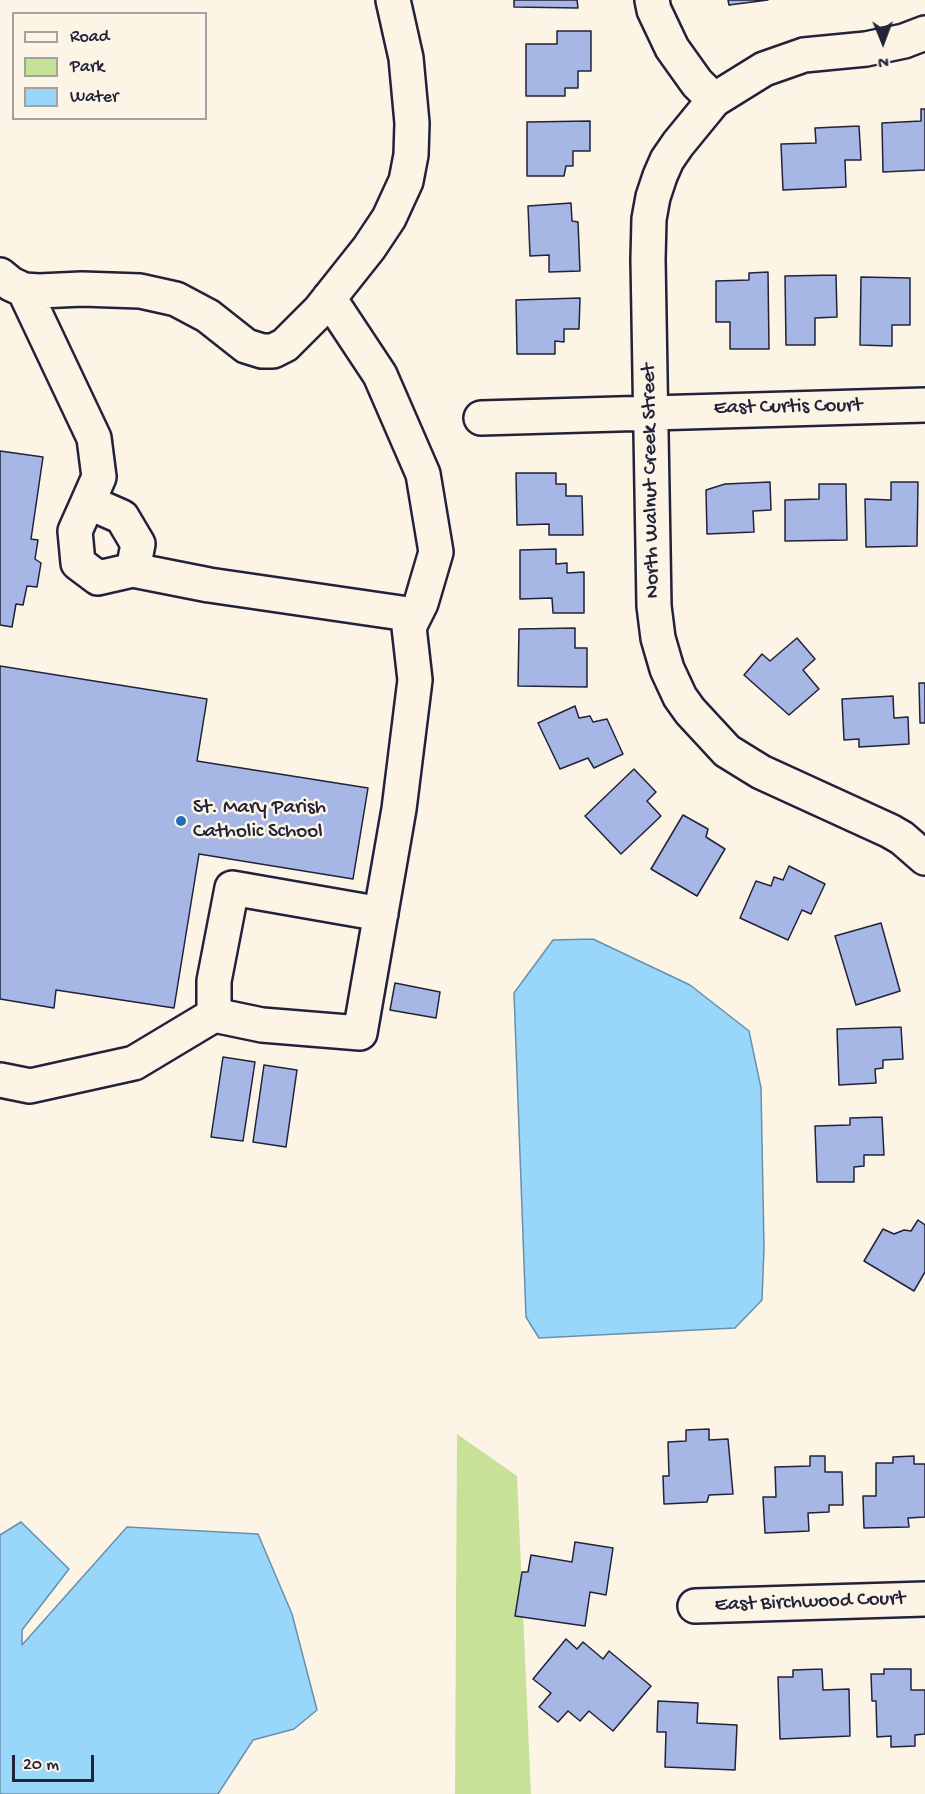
<!DOCTYPE html>
<html>
<head>
<meta charset="utf-8">
<style>
  body { margin:0 }
  #map { position:relative; width:925px; height:1794px; overflow:hidden; background:#fcf5e5; font-family:"Gochi Hand",sans-serif }
  canvas { display:block }
  .legend { position:absolute; left:12px; top:12px; width:195px; height:108px; box-sizing:border-box; background:#fcf5e5; border:2px solid #a5a1a1; margin:0; padding:8px 10px; list-style:none; font-size:18px; color:#22223b }
  .legend li { display:flex; align-items:center; gap:12px; height:30px }
  .legend b { width:30px; border:2px solid #a5a1a1 }
  .north { position:absolute; left:853px; top:12px; width:60px; height:60px; -webkit-text-stroke:4px #fcf5e5; paint-order:stroke; rotate:179deg; font-size:16px; font-weight:700; line-height:24px; text-align:center; color:#22223b }
  .north::after { content:''; display:block; margin:auto; width:21px; height:27px; background:#22223b; clip-path:polygon(50% 0,100% 100%,50% 72%,0 100%) }
  .scale { position:absolute; left:12px; top:1755px; width:82px; height:27px; box-sizing:border-box; border:3px solid #22223b; border-top:0; padding-left:8px; font-size:18px; line-height:21px; white-space:nowrap; color:#22223b; -webkit-text-stroke:4px #fcf5e5; paint-order:stroke }
</style>
</head>
<body>
<div id="map">
<canvas width="925" height="1794"></canvas>
<ul class="legend">
<li><b style="height:8px;background:#fcf5e5"></b>Road</li>
<li><b style="height:16px;background:#c7e198"></b>Park</li>
<li><b style="height:16px;background:#98d7fa"></b>Water</li>
</ul>
<div class="north">N</div>
<div class="scale">20 m</div>
</div>
<script>
const g = document.querySelector('canvas').getContext('2d');
g.lineJoin = 'round';
function fillPath(path, color) {
  g.fillStyle = color;
  g.fill(path, 'evenodd');
}
function shape(rows) {
  const path = new Path2D();
  for (const r of rows) {
    path.moveTo(r[0], r[1]);
    for (let i = 2; i < r.length; i += 2) path.lineTo(r[i], r[i + 1]);
  }
  return path;
}
function trace(path, color, width, dash) {
  g.strokeStyle = color;
  g.lineWidth = width;
  g.lineCap = dash ? 'butt' : 'round';
  g.setLineDash(dash || []);
  g.stroke(path);
}
function label(font, color, halo, rows, align = 'center') {
  g.font = font + ' "Gochi Hand",sans-serif';
  g.lineWidth = 5;
  g.setLineDash([]);
  g.textBaseline = 'middle';
  g.strokeStyle = halo;
  g.fillStyle = color;
  for (const [text, x, y, turn = 0] of rows) {
    g.save();
    g.translate(x, y);
    g.rotate((+turn || 0) * Math.PI / 180);
    g.textAlign = isNaN(turn) ? turn : align;
    if (halo) g.strokeText(text, 0, 0);
    g.fillText(text, 0, 0);
    g.restore();
  }
}
const green = shape([
  [457,1434,517,1476,531,1794,455,1794]
]);
const water = shape([
  [593,939,690,985,749,1031,761,1088,764,1248,762,1300,735,1328,539,1338,526,1317,514,993,553,940,593,939],
  [21,1522,69,1569,22,1630,22,1645,127,1527,258,1534,292,1614,317,1710,294,1729,253,1740,218,1794,0,1794,0,1535,21,1522]
]);
const building = shape([
  [514,0,577,0,578,8,514,7,514,0],
  [728,0,768,0,729,5,728,0],
  [557,31,591,31,591,71,578,71,578,88,565,88,565,96,526,96,526,44,557,44,557,31],
  [921,109,925,109,925,170,883,172,882,123,921,121,921,109],
  [590,121,590,151,573,151,573,166,566,166,564,176,527,176,527,122,590,121],
  [859,126,861,160,845,160,846,187,783,190,781,144,816,143,815,128,859,126],
  [571,203,572,221,578,222,580,271,549,272,549,255,530,256,528,206,571,203],
  [768,272,769,349,730,349,730,322,716,322,716,281,749,280,749,273,768,272],
  [836,275,837,317,815,318,815,345,786,345,785,276,836,275],
  [861,277,910,278,910,325,892,325,892,346,860,345,861,277],
  [580,298,579,329,564,329,564,342,555,341,555,354,517,354,516,300,580,298],
  [0,451,43,457,31,539,38,540,35,559,41,563,37,587,27,586,23,605,16,604,12,627,0,625,0,451],
  [516,473,556,473,556,484,566,484,566,496,582,496,583,535,549,535,549,524,517,525,516,473],
  [770,482,771,510,753,511,754,532,707,534,706,490,725,484,770,482],
  [891,482,918,482,917,546,866,547,865,499,891,500,891,482],
  [819,484,846,484,847,540,785,541,785,500,819,499,819,484],
  [556,549,556,564,567,563,567,573,584,572,584,613,553,613,552,598,520,599,520,550,556,549],
  [575,628,575,648,587,648,587,687,518,686,519,629,575,628],
  [797,638,815,659,803,670,819,689,789,715,744,675,762,654,770,661,797,638],
  [0,666,207,699,197,761,368,788,353,879,199,854,174,1008,56,990,54,1008,0,999,0,666],
  [919,683,925,683,925,723,920,723,919,683],
  [893,696,894,718,908,717,909,744,859,747,859,739,844,740,842,699,893,696],
  [575,706,579,718,590,716,593,722,607,719,623,754,594,768,588,758,560,769,538,723,575,706],
  [634,769,656,792,647,801,661,816,621,854,585,816,634,769],
  [683,815,708,829,706,837,725,849,697,896,651,869,683,815],
  [789,866,825,884,811,914,802,910,788,940,740,918,756,881,771,886,774,877,783,880,789,866],
  [881,923,900,991,856,1005,835,936,881,923],
  [395,983,440,992,436,1018,390,1010,395,983],
  [901,1027,903,1059,883,1060,883,1068,875,1069,876,1083,839,1085,837,1029,901,1027],
  [223,1057,255,1062,243,1141,211,1137,223,1057],
  [264,1065,297,1070,286,1147,253,1142,264,1065],
  [882,1117,884,1155,864,1155,864,1166,854,1167,854,1182,817,1182,815,1126,850,1125,850,1118,882,1117],
  [918,1220,925,1225,925,1272,914,1291,864,1261,883,1229,894,1234,904,1230,911,1231,918,1220],
  [709,1429,709,1440,728,1439,733,1494,709,1495,707,1502,664,1504,663,1476,669,1476,668,1442,686,1441,686,1430,709,1429],
  [810,1456,825,1456,825,1472,842,1472,843,1505,829,1505,829,1512,808,1513,809,1531,765,1533,763,1497,776,1497,775,1467,810,1466,810,1456],
  [914,1456,914,1464,925,1464,925,1517,908,1518,909,1527,864,1528,863,1496,876,1496,876,1463,893,1463,893,1457,914,1456],
  [575,1542,613,1548,606,1595,590,1592,585,1626,515,1616,522,1572,528,1572,531,1555,572,1562,575,1542],
  [566,1639,577,1649,583,1642,603,1659,609,1651,651,1686,613,1731,589,1711,580,1721,568,1711,558,1722,539,1707,551,1693,533,1679,566,1639],
  [822,1669,823,1690,849,1689,850,1736,780,1739,778,1677,793,1677,793,1670,822,1669],
  [884,1669,911,1669,911,1690,925,1690,925,1734,915,1735,915,1746,891,1747,891,1736,877,1737,876,1701,872,1701,871,1674,884,1674,884,1669],
  [658,1701,698,1703,697,1723,737,1725,735,1770,665,1767,666,1732,657,1732,658,1701]
]);
const minor = shape([
  [652,0,654,10,672,48,697,83,714,100],
  [925,33,904,41,866,49,804,55,764,69,714,100,678,144,667,160,660,176,653,197,649,219,648,259,654,606,658,638,667,669,680,697,690,711,727,751,761,772,890,831,902,838,925,858],
  [0,275,11,284,24,290,39,291,82,289,140,291,176,299,208,316,246,346,262,351,273,351,285,345,319,311,369,248,389,218,406,181,411,155,412,123,406,58,393,0],
  [24,290,94,438,99,477,88,502,122,517,138,544,133,570,209,585,415,615],
  [329,298,380,375,423,474,436,552,421,603,409,627,415,680,399,809,360,1033,262,1025,214,1015,214,981,232,888,381,914],
  [481,418,925,405],
  [88,502,75,531,78,563,98,578,133,570],
  [0,1080,30,1086,134,1063,214,1015],
  [695,1606,925,1599]
]);
const markers = [
  [181,821,6,"#1f6fb2"]
];
const streetNames = [
  ["East Curtis Court",788,408,-1],
  ["North Walnut Creek Street",652,481,-91],
  ["East Birchwood Court",810,1603,-2]
];
const poiNames = [
  ["St. Mary Parish",193,809],
  ["Catholic School",193,833]
];
fillPath(green, '#c7e198');
fillPath(water, '#98d7fa');
trace(water, '#698fae', 1.5);
fillPath(building, '#a6b6e5');
trace(building, '#22223b', 1.5);
trace(minor, '#22223b', 38);
trace(minor, '#fcf5e5', 33);
for (const [x, y, r, color] of markers) {
  const dot = new Path2D();
  dot.arc(x, y, r, 0, 2 * Math.PI);
  g.fillStyle = color;
  g.fill(dot);
  trace(dot, '#fcf5e5', 2);
}
label('21px', '#22223b', '#fcf5e5', streetNames);
label('21px', '#22223b', '#fcf5e5', poiNames, 'left');
</script>
</body>
</html>
